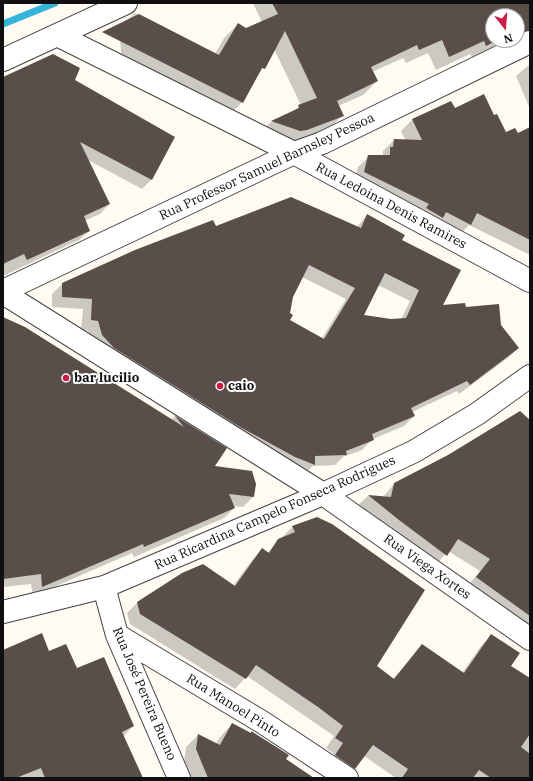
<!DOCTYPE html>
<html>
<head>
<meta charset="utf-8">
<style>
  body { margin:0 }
  #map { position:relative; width:533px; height:781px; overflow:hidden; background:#fffbf3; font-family:"IBM Plex Serif",serif }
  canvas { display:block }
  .frame { position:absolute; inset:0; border:4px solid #101010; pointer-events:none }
  .north { position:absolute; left:485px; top:8px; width:40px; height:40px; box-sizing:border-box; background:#fff; border:1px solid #9f9f9f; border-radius:50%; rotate:163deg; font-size:11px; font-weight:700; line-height:16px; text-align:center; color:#101010 }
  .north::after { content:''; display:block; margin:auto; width:14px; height:18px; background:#cd1c44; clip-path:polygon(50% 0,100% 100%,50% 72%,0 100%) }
</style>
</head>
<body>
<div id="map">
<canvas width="533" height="781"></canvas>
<div class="frame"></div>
<div class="north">N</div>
</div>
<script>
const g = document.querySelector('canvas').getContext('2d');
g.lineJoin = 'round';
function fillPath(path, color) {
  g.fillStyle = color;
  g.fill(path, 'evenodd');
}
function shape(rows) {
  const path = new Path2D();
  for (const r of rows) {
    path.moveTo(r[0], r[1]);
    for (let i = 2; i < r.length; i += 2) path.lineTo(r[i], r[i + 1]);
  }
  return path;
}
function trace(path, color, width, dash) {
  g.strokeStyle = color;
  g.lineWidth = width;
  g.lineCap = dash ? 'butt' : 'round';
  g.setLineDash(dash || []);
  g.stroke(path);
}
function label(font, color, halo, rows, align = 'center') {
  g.font = font + ' "IBM Plex Serif",serif';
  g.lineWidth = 4;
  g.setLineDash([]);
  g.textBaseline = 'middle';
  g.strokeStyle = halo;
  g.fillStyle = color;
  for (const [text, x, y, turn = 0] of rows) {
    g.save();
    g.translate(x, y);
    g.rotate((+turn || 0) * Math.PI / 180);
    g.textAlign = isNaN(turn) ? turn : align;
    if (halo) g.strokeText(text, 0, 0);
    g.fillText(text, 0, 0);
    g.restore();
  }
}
const shadow = shape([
  [253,3,530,3,530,32,523,35,519,26,517,26,517,16,493,16,493,40,500,40,489,51,473,59,470,54,436,70,428,53,406,63,403,58,372,72,377,81,363,95,338,106,343,115,329,129,290,144,258,135,271,122,292,112,301,105,274,49,242,102,229,116,122,62,119,28,135,13,215,54,224,38,238,24,246,29,262,22],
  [530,64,530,109,516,76],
  [3,78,74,81,174,137,151,180,142,189,88,160,109,204,100,214,84,221,89,231,79,240,3,276],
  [451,102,454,109,494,116,506,134,517,134,530,128,530,255,469,225,459,235,354,183,358,167,369,156,383,156,383,151,394,140,406,141,401,131,412,120],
  [367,215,401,240,441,307,465,308,500,325,518,348,508,358,459,394,457,391,412,412,414,416,404,426,373,439,362,450,343,457,335,465,313,466,304,475,92,345,88,331,81,330,83,309,52,307,52,294,62,284,215,228,357,227],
  [302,277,346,299,322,338,289,320,292,297],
  [378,285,410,301,401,319,391,320,362,316],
  [3,320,171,420,174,417,225,449,214,467,255,484,253,497,243,507,233,506,234,508,224,518,134,557,132,553,33,596,31,584,3,587],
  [530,422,530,635,465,589,480,571,448,551,435,566,357,506,368,496,383,497,395,483],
  [317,518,375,666,393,679,422,646,462,673,481,646,491,636,510,666,530,679,530,778,396,778,364,756,345,778,325,765,334,754,326,748,334,736,247,676,235,689,130,624,127,613,137,603,233,586,252,560,262,550,267,553,292,527],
  [3,652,49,652,76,670,133,726,123,737,142,778,3,778],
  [232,724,285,760,312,778,190,778,184,762,186,747,198,735,216,744,220,737]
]);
const stream = shape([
  [3,24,55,3]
]);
const building = shape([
  [272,3,530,3,530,30,517,34,517,16,493,16,493,40,498,40,486,46,484,41,449,57,442,40,419,50,417,45,371,67,378,81,337,101,344,116,307,130,300,131,271,121,299,108,298,105,317,98,285,31,265,69,262,68,243,103,102,32,139,14,219,55,238,23,246,28,278,14],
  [53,54,80,68,75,80,175,137,152,180,80,142,110,204,84,216,90,231,27,260,24,254,3,264,3,77],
  [484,94,494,115,497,114,506,132,515,128,518,133,530,127,530,240,477,213,471,225,446,212,443,218,426,208,429,204,364,172,368,155,390,155,390,147,393,147,394,139,422,140,412,119,451,101,455,108],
  [291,197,361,228,367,214,405,235,402,240,461,270,443,305,465,303,466,307,499,304,501,325,519,348,470,385,467,381,411,408,415,416,372,434,374,440,346,451,347,455,315,456,315,465,295,457,240,427,114,348,102,335,98,321,91,320,92,299,62,297,62,283,135,250,213,220,216,226],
  [309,265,355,288,324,339,290,320,293,315,290,313,293,297],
  [385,273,419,290,406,318,391,319,364,315],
  [3,317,25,327,184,427,174,415,227,448,215,466,252,471,256,484,254,497,229,494,235,508,144,547,143,544,42,587,41,574,3,579],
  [520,411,530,420,530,616,476,577,490,559,458,539,447,556,399,520,368,495,391,497,394,483,448,455],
  [317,517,332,524,425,590,377,666,394,679,422,644,464,673,491,634,520,653,511,666,530,678,530,734,521,747,530,754,530,778,491,778,479,770,473,778,402,778,408,769,373,745,355,769,335,755,343,743,335,738,343,726,318,707,256,665,246,679,140,614,137,602,182,573,203,564,235,586,262,548,269,553,278,539,295,532,292,526],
  [42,633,49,651,66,644,77,668,104,657,134,726,122,732,143,778,45,778,41,768,16,778,3,778,3,650],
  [232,723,251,733,251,731,289,755,286,759,314,778,208,778,196,749,198,734,220,745]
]);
const minor = shape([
  [57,35,294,153,530,281],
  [3,60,126,3],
  [3,291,294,153,322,143,530,42],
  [3,293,323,494,530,639],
  [104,587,117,635,179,778],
  [3,612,104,587,323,494,413,452,477,414,530,376],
  [117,635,262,722,347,778]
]);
const markers = [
  [66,378,4,"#cd1c44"],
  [220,386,4,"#cd1c44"]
];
const streetNames = [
  ["Rua Professor Samuel Barnsley Pessoa",267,167,-25],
  ["Rua Ledoina Denis Ramires",391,206,28],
  ["Rua Ricardina Campelo Fonseca Rodrigues",275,513,-24],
  ["Rua Viega Xortes",427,567,35],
  ["Rua José Pereira Bueno",144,694,67],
  ["Rua Manoel Pinto",233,706,32]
];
const poiNames = [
  ["bar lucilio",74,378],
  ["caio",228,386]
];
fillPath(shadow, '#0003');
trace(stream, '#34b4d8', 7);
fillPath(building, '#5a4e4b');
trace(minor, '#434343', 24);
trace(minor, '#fff', 22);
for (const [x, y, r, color] of markers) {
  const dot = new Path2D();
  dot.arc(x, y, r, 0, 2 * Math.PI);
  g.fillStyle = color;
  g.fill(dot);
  trace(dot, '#fff', 1.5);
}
label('13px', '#101010', '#fff', streetNames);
label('bold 13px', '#101010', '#fff', poiNames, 'left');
</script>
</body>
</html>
